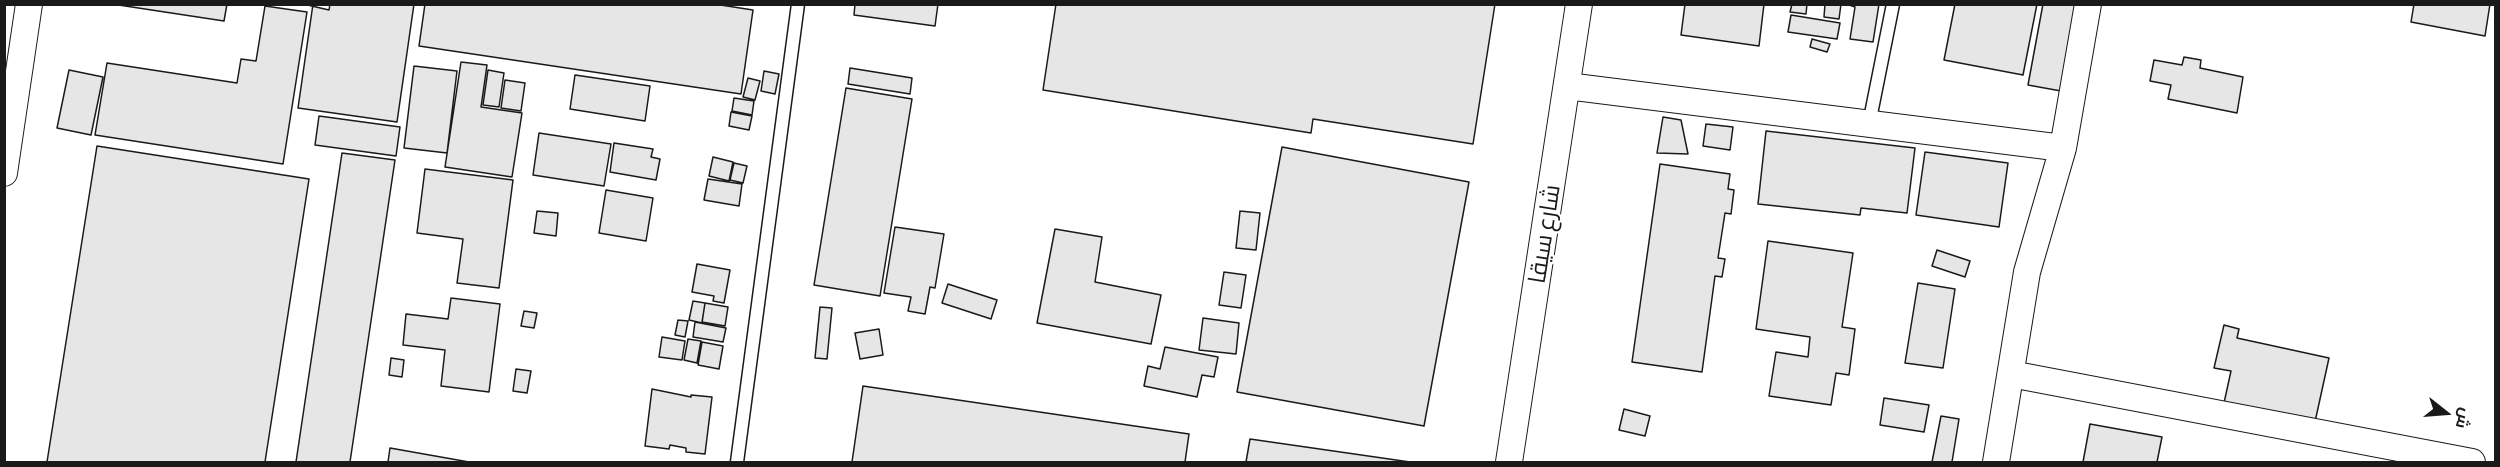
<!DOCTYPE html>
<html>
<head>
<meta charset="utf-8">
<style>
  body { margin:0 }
  #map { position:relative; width:2500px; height:467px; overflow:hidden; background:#fff; font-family:"Alegreya Sans",Cairo,sans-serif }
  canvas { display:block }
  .frame { position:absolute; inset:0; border:6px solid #1a1a1a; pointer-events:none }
  .north { position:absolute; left:2416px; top:383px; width:60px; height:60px; -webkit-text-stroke:4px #fff; paint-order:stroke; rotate:107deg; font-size:16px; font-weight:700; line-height:24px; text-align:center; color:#1a1a1a }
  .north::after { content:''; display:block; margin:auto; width:21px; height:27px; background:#1a1a1a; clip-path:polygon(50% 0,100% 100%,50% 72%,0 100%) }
</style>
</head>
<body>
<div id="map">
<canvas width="2500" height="467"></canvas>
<div class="frame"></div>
<div class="north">ش</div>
</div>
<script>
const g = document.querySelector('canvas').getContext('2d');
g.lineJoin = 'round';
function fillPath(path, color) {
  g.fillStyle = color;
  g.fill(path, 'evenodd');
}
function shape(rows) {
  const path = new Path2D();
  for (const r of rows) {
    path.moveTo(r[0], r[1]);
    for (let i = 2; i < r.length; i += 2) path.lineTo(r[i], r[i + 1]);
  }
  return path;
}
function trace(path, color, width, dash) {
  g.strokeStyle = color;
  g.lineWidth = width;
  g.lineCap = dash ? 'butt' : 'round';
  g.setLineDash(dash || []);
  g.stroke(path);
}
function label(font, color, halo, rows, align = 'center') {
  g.font = font + ' "Alegreya Sans",Cairo,sans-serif';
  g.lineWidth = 4.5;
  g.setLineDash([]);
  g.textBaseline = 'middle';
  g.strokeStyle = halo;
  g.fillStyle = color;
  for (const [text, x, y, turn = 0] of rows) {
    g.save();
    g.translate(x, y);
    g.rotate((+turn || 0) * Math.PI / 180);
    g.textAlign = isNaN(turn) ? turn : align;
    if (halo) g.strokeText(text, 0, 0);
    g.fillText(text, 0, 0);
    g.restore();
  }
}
const building = shape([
  [112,4,227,4,224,21,112,4],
  [303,4,330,4,329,10,303,4],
  [313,4,414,4,397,122,298,108,313,4],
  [425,4,714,4,753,10,741,94,419,46,425,4],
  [855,4,938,4,935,26,854,15,855,4],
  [1056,4,1495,4,1473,144,1313,119,1311,133,1043,90,1056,4],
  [1685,4,1764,4,1759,46,1681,35,1685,4],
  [1792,4,1807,4,1806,14,1790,12,1792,4],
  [1825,4,1841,4,1839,19,1824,17,1825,4],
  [1846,4,1879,4,1873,42,1850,39,1855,7,1846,4],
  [1955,4,2037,4,2023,75,1944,60,1955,4],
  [2043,4,2077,4,2061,91,2028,85,2043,4],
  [2414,4,2490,4,2485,36,2411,22,2414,4],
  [265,6,307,12,283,164,95,135,107,63,237,83,241,59,256,61,265,6],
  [1791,15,1840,23,1837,39,1788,32,1791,15],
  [1812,39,1830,44,1827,52,1810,47,1812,39],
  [2184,57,2201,60,2200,68,2243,77,2237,113,2168,99,2171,85,2150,81,2154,60,2182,65,2184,57],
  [461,62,487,65,481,107,522,113,512,177,445,167,461,62],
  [414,66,457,71,447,153,404,148,414,66],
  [850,68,912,78,910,94,848,84,850,68],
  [69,70,103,77,91,135,57,128,69,70],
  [488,70,504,73,499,107,483,105,488,70],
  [764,71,779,74,775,94,761,91,764,71],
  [575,75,650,86,645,121,570,109,575,75],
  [748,78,760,81,755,100,743,97,748,78],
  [505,80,525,83,521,111,501,108,505,80],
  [846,88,912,99,880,296,814,285,846,88],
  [734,98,754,101,752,115,732,111,734,98],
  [731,112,752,116,749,130,729,126,731,112],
  [319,116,400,127,396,156,315,145,319,116],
  [1663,117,1681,120,1688,154,1657,153,1663,117],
  [1706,124,1733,127,1730,150,1703,146,1706,124],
  [1766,131,1915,148,1907,213,1861,208,1860,215,1758,204,1766,131],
  [539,133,611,144,604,186,533,175,539,133],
  [614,143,653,149,651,157,660,159,656,180,610,172,614,143],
  [97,146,309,179,265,462,47,462,97,146],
  [1282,147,1469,182,1424,426,1237,392,1282,147],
  [1925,152,2008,163,1999,227,1916,215,1925,152],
  [342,153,395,160,350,462,296,462,342,153],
  [713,157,733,162,729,181,709,176,713,157],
  [734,163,747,166,743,183,730,180,734,163],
  [1660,164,1730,174,1728,189,1734,190,1731,214,1725,213,1718,258,1725,259,1722,277,1715,276,1702,372,1632,362,1660,164],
  [425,169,513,180,499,288,457,283,463,239,417,233,425,169],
  [708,179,742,184,739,206,704,200,708,179],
  [606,190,653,198,646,241,599,233,606,190],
  [537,211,558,213,556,236,534,233,537,211],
  [1240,211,1260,213,1256,250,1236,248,1240,211],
  [895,227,944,234,935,288,930,287,925,314,908,311,911,297,884,293,895,227],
  [1055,229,1102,237,1095,282,1161,295,1151,344,1037,323,1055,229],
  [1768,241,1853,253,1842,327,1855,329,1849,375,1836,373,1831,405,1769,396,1776,352,1808,357,1810,337,1756,329,1768,241],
  [1937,250,1970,261,1965,277,1932,266,1937,250],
  [697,264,730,270,724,303,713,301,714,296,692,292,697,264],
  [1224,272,1246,275,1241,308,1219,305,1224,272],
  [1918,283,1955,289,1943,368,1905,363,1918,283],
  [948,284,997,300,991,319,942,303,948,284],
  [451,298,500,304,489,392,441,386,445,350,403,345,406,314,448,319,451,298],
  [693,301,705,303,702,323,689,320,693,301],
  [705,303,728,307,725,326,702,322,705,303],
  [820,307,832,308,827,359,815,358,820,307],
  [524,311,537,313,534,328,521,326,524,311],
  [1203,318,1239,323,1236,354,1199,350,1203,318],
  [678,320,688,321,685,337,675,335,678,320],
  [695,322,726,328,723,342,693,337,695,322],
  [2224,325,2239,329,2237,338,2329,358,2313,431,2222,412,2231,371,2214,368,2224,325],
  [879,329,883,355,860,359,855,333,879,329],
  [662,337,685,341,682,360,659,357,662,337],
  [688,339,701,341,697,363,684,360,688,339],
  [702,342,723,346,719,369,698,365,702,342],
  [1165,347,1218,357,1214,377,1202,375,1197,397,1144,386,1148,366,1160,369,1165,347],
  [391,358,404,360,402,377,389,375,391,358],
  [516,369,531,371,527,393,513,391,516,369],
  [863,386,1189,434,1185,462,852,462,863,386],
  [652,389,691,397,691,395,712,397,705,454,686,452,686,448,670,445,669,449,645,446,652,389],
  [1884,398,1929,405,1924,432,1880,425,1884,398],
  [1624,409,1650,416,1645,436,1619,430,1624,409],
  [1941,416,1959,419,1952,462,1932,462,1941,416],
  [2090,424,2162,437,2157,462,2083,462,2090,424],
  [1250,439,1410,462,1246,462,1250,439],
  [390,448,469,462,388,462,390,448]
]);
const lane = shape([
  [1869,124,1893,4],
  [737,462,798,4]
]);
const street = shape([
  [1567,86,2063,148],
  [4,173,29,4],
  [2011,374,2472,462],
  [1509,462,1579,4],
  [1996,462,2027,272,2063,148,2088,4]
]);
const streetNames = [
  ["شارع سيقا",1545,234,-81]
];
fillPath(building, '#e6e6e6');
trace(building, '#1a1a1a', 1.5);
trace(lane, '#1a1a1a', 15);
trace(street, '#1a1a1a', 28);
trace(lane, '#fff', 12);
trace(street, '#fff', 26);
label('24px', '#1a1a1a', '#fff', streetNames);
</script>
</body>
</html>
